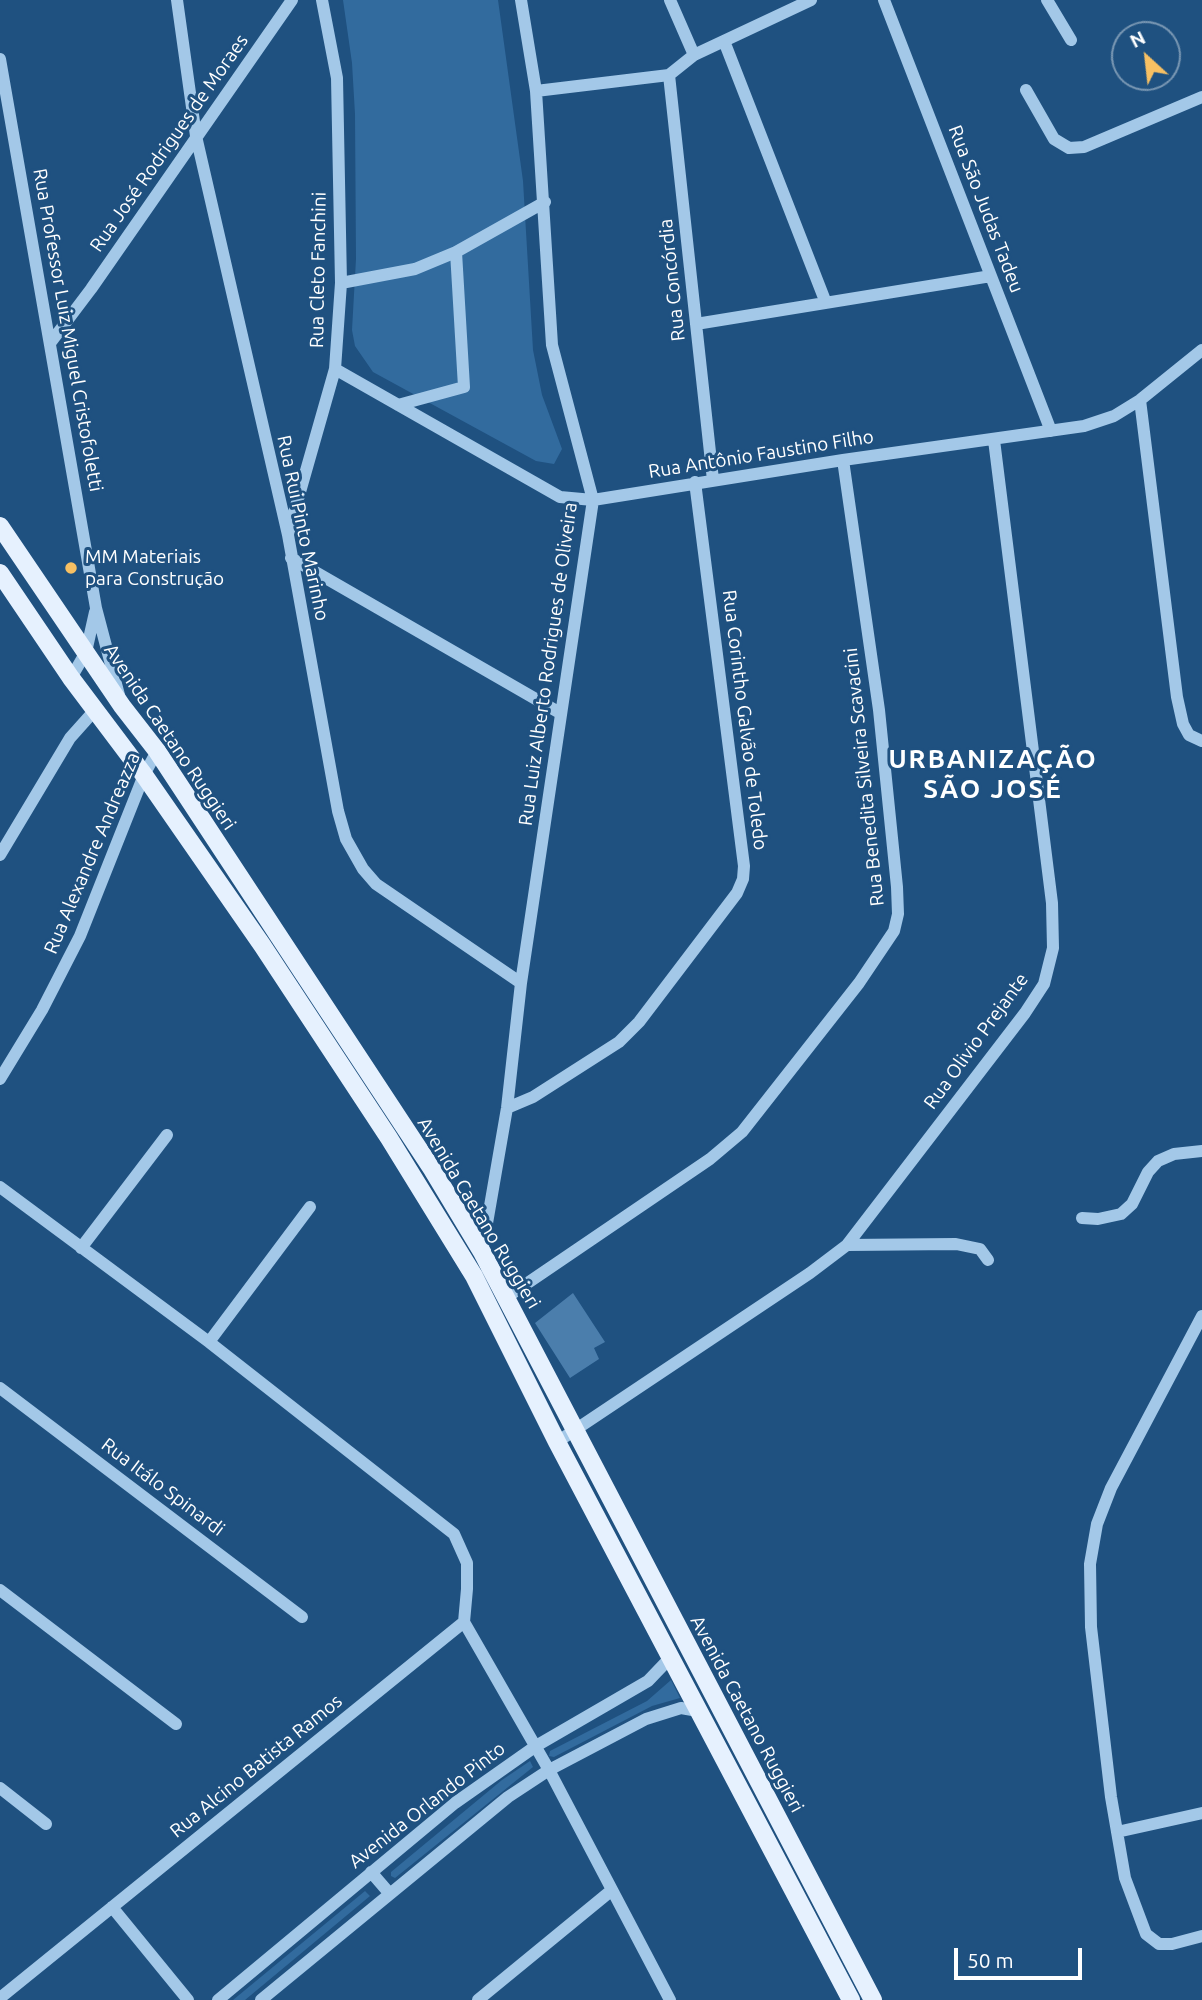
<!DOCTYPE html>
<html>
<head>
<meta charset="utf-8">
<style>
  body { margin:0 }
  #map { position:relative; width:1202px; height:2000px; overflow:hidden; background:#1f5180; font-family:Ubuntu,sans-serif }
  canvas { display:block }
  .north { position:absolute; left:1111px; top:21px; width:70px; height:70px; box-sizing:border-box; background:#1f5180; border:2px solid #7997b3; border-radius:50%; rotate:333deg; font-size:19px; font-weight:700; line-height:28px; text-align:center; color:#fff }
  .north::after { content:''; display:block; margin:auto; width:24px; height:32px; background:#f7c063; clip-path:polygon(50% 0,100% 100%,50% 72%,0 100%) }
  .scale { position:absolute; left:954px; top:1948px; width:128px; height:32px; box-sizing:border-box; border:4px solid #fff; border-top:0; padding-left:9px; font-size:21px; line-height:24px; white-space:nowrap; color:#fff; -webkit-text-stroke:5px #1f5180; paint-order:stroke }
</style>
</head>
<body>
<div id="map">
<canvas width="1202" height="2000"></canvas>
<div class="north">N</div>
<div class="scale">50 m</div>
</div>
<script>
const g = document.querySelector('canvas').getContext('2d');
g.lineJoin = 'round';
function fillPath(path, color) {
  g.fillStyle = color;
  g.fill(path, 'evenodd');
}
function shape(rows) {
  const path = new Path2D();
  for (const r of rows) {
    path.moveTo(r[0], r[1]);
    for (let i = 2; i < r.length; i += 2) path.lineTo(r[i], r[i + 1]);
  }
  return path;
}
function trace(path, color, width, dash) {
  g.strokeStyle = color;
  g.lineWidth = width;
  g.lineCap = dash ? 'butt' : 'round';
  g.setLineDash(dash || []);
  g.stroke(path);
}
function label(font, color, halo, rows, align = 'center') {
  g.font = font + ' Ubuntu,sans-serif';
  g.lineWidth = 6;
  g.setLineDash([]);
  g.textBaseline = 'middle';
  g.strokeStyle = halo;
  g.fillStyle = color;
  for (const [text, x, y, turn = 0] of rows) {
    g.save();
    g.translate(x, y);
    g.rotate((+turn || 0) * Math.PI / 180);
    g.textAlign = isNaN(turn) ? turn : align;
    if (halo) g.strokeText(text, 0, 0);
    g.fillText(text, 0, 0);
    g.restore();
  }
}
const green = shape([
  [343,0,498,0,523,181,533,350,542,395,562,449,554,464,536,461,373,372,355,346,352,330,356,259,355,114,352,63],
  [671,1680,680,1698,652,1706,554,1757,549,1756,550,1751,647,1701],
  [530,1761,533,1767,395,1878,391,1876,391,1872,502,1780],
  [365,1891,370,1896,245,2000,233,2000]
]);
const building = shape([
  [573,1293,605,1342,594,1348,599,1359,570,1378,535,1323]
]);
const minor = shape([
  [177,0,196,136,288,535,338,811,346,839,363,869,376,884,521,983],
  [670,0,694,55],
  [884,0,1051,431],
  [1047,0,1071,40],
  [724,41,826,303],
  [0,59,96,608,119,695],
  [669,75,713,480],
  [1026,90,1054,139,1069,148,1084,147,1202,97],
  [536,91,669,75,694,55,811,0],
  [341,283,415,269,456,252,545,202],
  [696,324,991,276],
  [51,342,91,289,292,0],
  [335,369,560,497,593,500,843,460,1084,426,1114,416,1140,400,1202,350],
  [1140,400,1177,697,1183,724,1189,735,1202,741],
  [398,405,464,387,456,252],
  [288,534,335,369,341,283,337,78,322,0],
  [291,558,560,713],
  [71,678,86,652,95,612],
  [0,855,70,738,95,710],
  [0,1079,42,1010,80,936,144,775,157,751],
  [507,1108,533,1097,619,1042,639,1022,737,893,743,879,744,866,695,482],
  [0,1187,209,1342,454,1534,467,1563,467,1589,464,1622,0,1998],
  [1082,1218,1098,1219,1121,1214,1132,1204,1148,1172,1158,1161,1174,1154,1202,1151],
  [847,1245,956,1244,980,1249,988,1260],
  [81,1248,167,1135],
  [482,1252,507,1108,521,983,593,500,552,345,536,91,521,0],
  [507,1297,710,1159,742,1132,859,983,894,931,898,914,897,887,879,710,843,460],
  [1202,1316,1111,1488,1097,1524,1090,1564,1091,1627,1111,1797,1125,1878,1146,1934,1159,1944,1172,1944,1202,1936],
  [209,1342,310,1207],
  [0,1388,302,1617],
  [557,1442,810,1273,847,1245,1025,1013,1044,984,1053,948,1052,903,994,440],
  [0,1590,176,1724],
  [464,1622,549,1770,670,2000],
  [0,1788,46,1824],
  [1117,1832,1202,1813],
  [371,1872,390,1894],
  [112,1907,188,2000],
  [218,2000,455,1803,536,1746,648,1681,670,1658],
  [261,2000,508,1797,549,1770,646,1719,681,1708,698,1711],
  [478,2000,612,1890]
]);
const major = shape([
  [0,526,122,706,157,751,432,1169,482,1252,873,2000],
  [0,573,71,678,144,775,262,945,389,1138,474,1276,557,1442,851,2000]
]);
const markers = [
  [71,568,7,"#f7c063"]
];
const streetNames = [
  ["Rua José Rodrigues de Moraes",169,143,-55],
  ["Rua São Judas Tadeu",986,209,69],
  ["Rua Cleto Fanchini",318,270,-89],
  ["Rua Concórdia",672,280,-96],
  ["Rua Professor Luiz Miguel Cristofoletti",68,330,80],
  ["Rua Antônio Faustino Filho",761,454,-9],
  ["Rua Rui Pinto Marinho",303,528,78],
  ["Rua Luiz Alberto Rodrigues de Oliveira",548,664,-82],
  ["Rua Corintho Galvão de Toledo",745,720,83],
  ["Avenida Caetano Ruggieri",170,737,56],
  ["Rua Benedita Silveira Scavacini",864,777,-96],
  ["Rua Alexandre Andreazza",92,853,-67],
  ["Rua Olivio Prejante",976,1041,-54],
  ["Avenida Caetano Ruggieri",479,1213,59],
  ["Rua Itálo Spinardi",163,1487,37],
  ["Avenida Caetano Ruggieri",747,1714,62],
  ["Rua Alcino Batista Ramos",256,1766,-39],
  ["Avenida Orlando Pinto",427,1805,-38]
];
const poiNames = [
  ["MM Materiais",85,557],
  ["para Construção",85,579]
];
const districtNames = [
  ["URBANIZAÇÃO",993,759],
  ["SÃO JOSÉ",993,789]
];
fillPath(green, '#326b9e');
fillPath(building, '#4b7eac');
trace(minor, '#a3c8e8', 12);
trace(major, '#e6f1fe', 18);
for (const [x, y, r, color] of markers) {
  const dot = new Path2D();
  dot.arc(x, y, r, 0, 2 * Math.PI);
  g.fillStyle = color;
  g.fill(dot);
  trace(dot, '#1f5180', 2.5);
}
label('19px', '#fff', '#1f5180', streetNames);
label('19px', '#fff', '#1f5180', poiNames, 'left');
g.letterSpacing = '2px';
label('bold 26px', '#fff', '#1f5180', districtNames);
g.letterSpacing = '0px';
</script>
</body>
</html>
